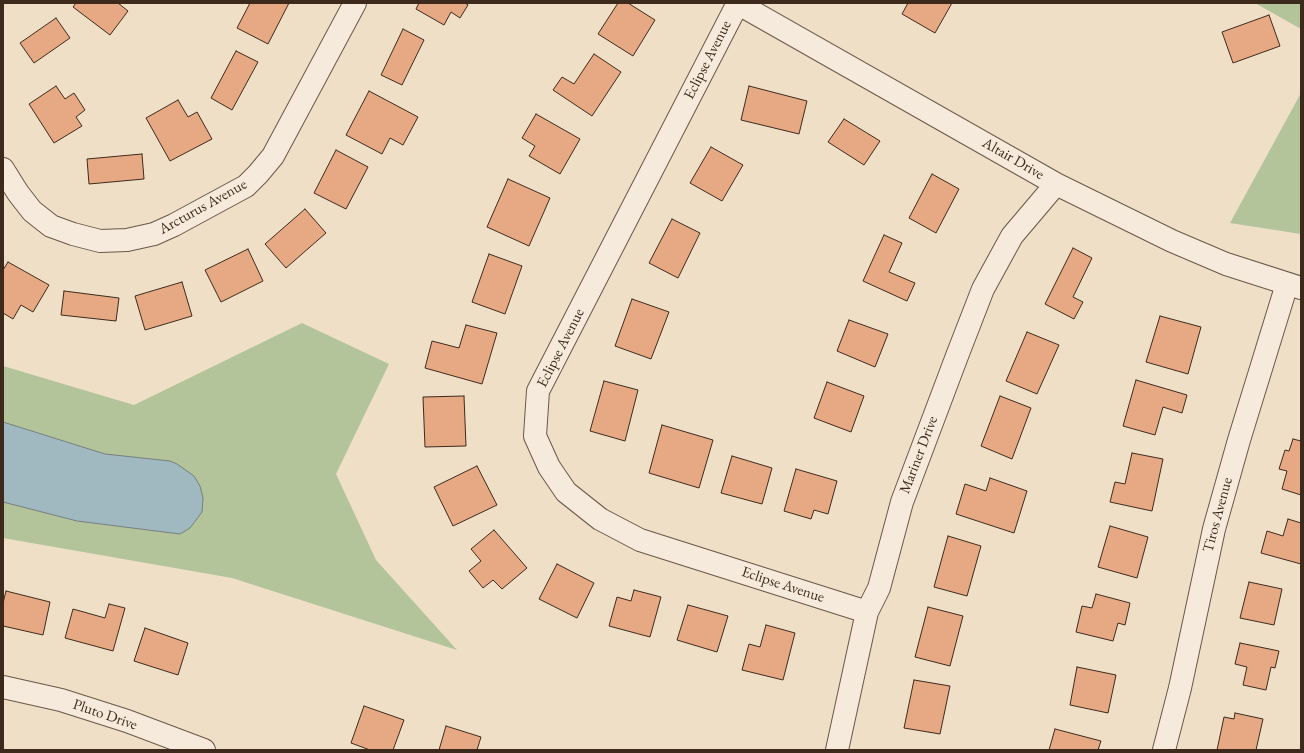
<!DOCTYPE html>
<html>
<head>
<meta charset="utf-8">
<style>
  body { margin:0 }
  #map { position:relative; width:1304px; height:753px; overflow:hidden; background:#efdfc7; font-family:"EB Garamond",serif }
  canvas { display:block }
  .frame { position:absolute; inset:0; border:4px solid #3d2a1d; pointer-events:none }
</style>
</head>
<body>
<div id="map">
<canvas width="1304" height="753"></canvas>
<div class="frame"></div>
</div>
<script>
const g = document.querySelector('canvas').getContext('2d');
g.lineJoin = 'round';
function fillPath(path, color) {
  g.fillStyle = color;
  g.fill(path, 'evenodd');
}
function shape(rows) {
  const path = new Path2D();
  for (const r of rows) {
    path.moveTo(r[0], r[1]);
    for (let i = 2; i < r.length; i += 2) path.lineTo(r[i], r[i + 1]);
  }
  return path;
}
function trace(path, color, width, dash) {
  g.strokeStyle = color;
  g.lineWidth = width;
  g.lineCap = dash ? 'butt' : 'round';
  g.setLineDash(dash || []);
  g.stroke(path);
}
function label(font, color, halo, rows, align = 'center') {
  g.font = font + ' "EB Garamond",serif';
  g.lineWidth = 3.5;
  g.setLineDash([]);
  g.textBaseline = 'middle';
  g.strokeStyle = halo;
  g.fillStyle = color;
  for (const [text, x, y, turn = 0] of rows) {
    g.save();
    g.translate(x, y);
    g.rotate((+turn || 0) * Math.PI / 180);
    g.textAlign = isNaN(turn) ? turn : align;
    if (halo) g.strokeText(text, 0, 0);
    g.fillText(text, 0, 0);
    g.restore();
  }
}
const green = shape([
  [1255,3,1301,3,1301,29],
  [1301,93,1301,234,1230,223],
  [302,323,389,364,336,474,376,560,457,650,232,578,3,538,3,366,134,405]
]);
const water = shape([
  [3,422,105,454,170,461,177,464,194,476,200,486,203,498,202,512,190,528,180,534,77,521,3,502,3,422]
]);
const building = shape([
  [76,3,118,3,128,11,110,35,73,7,76,3],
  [250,3,289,3,268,44,237,28,250,3],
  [419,3,465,3,468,5,460,18,451,12,444,25,416,9,419,3],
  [618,3,628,3,655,20,633,56,598,34,618,3],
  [908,3,952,3,935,33,902,14,908,3],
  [1269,15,1280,46,1233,63,1222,32,1269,15],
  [56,18,70,38,34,63,20,43,56,18],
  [403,29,424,40,402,85,381,75,403,29],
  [236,51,258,62,232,110,211,98,236,51],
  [594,54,621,72,592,116,553,90,562,77,574,84,594,54],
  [56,86,65,99,74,93,85,110,76,117,82,126,54,143,29,104,56,86],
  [749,86,807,101,799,134,741,120,749,86],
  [369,91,418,117,403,145,390,138,382,154,346,135,369,91],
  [178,100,188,117,197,112,212,139,170,161,146,118,178,100],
  [536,114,580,139,560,174,529,156,535,146,522,138,536,114],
  [844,119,880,141,864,165,828,142,844,119],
  [711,147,743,165,722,201,690,183,711,147],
  [336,150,368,167,346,209,314,193,336,150],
  [142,154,144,179,89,184,87,159,142,154],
  [932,174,959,189,936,233,909,218,932,174],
  [508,179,550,198,529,246,487,227,508,179],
  [305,209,326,233,286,268,265,244,305,209],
  [672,219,700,233,678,278,649,263,672,219],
  [884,235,902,243,889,272,915,283,907,301,863,281,884,235],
  [1073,248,1092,258,1073,297,1083,302,1074,319,1045,304,1073,248],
  [248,249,263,281,221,302,205,270,248,249],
  [489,254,522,266,505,314,472,302,489,254],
  [8,262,49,285,33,312,21,305,13,319,3,313,3,270,8,262],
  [182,282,192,316,145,330,135,296,182,282],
  [64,291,119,298,116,321,61,315,64,291],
  [632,299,669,312,651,359,615,346,632,299],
  [1160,316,1201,327,1188,374,1146,362,1160,316],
  [849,320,888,334,875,367,837,351,849,320],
  [466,325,497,333,482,384,425,368,432,341,459,348,466,325],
  [1027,332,1059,345,1037,394,1006,381,1027,332],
  [1136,380,1187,395,1182,413,1163,407,1155,435,1123,426,1136,380],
  [604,381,638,390,625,441,590,431,604,381],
  [827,382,864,396,851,432,814,418,827,382],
  [464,396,466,446,425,447,423,397,464,396],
  [1000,396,1031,408,1012,459,981,446,1000,396],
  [662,425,713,440,699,488,649,473,662,425],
  [1293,439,1301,441,1301,495,1282,489,1287,471,1279,469,1285,450,1289,451,1293,439],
  [1132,453,1163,459,1152,511,1110,502,1115,482,1125,484,1132,453],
  [732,456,772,468,762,504,721,493,732,456],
  [477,466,497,505,453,526,434,487,477,466],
  [796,469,837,481,828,514,814,510,811,519,784,511,796,469],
  [990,478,1027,491,1014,533,956,514,965,484,986,491,990,478],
  [1288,519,1301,523,1301,564,1261,553,1267,531,1283,536,1288,519],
  [1110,526,1148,537,1137,578,1098,567,1110,526],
  [494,530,527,568,502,589,493,580,483,588,469,571,481,561,471,549,494,530],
  [948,536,981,546,967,596,934,587,948,536],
  [557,564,594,583,577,618,539,599,557,564],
  [1249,582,1282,589,1274,625,1240,618,1249,582],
  [634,590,661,597,650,637,609,626,617,597,631,601,634,590],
  [6,591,50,602,43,635,3,626,3,603,6,591],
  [1096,594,1130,603,1125,625,1118,623,1113,641,1076,632,1082,606,1092,608,1096,594],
  [109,604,125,608,113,651,65,638,73,609,105,618,109,604],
  [688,605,728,616,717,652,677,640,688,605],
  [928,607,963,616,950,666,915,657,928,607],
  [766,625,795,633,783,680,742,670,749,644,760,647,766,625],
  [145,628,188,643,178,675,134,661,145,628],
  [1240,643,1279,651,1275,668,1271,667,1266,690,1243,685,1247,667,1235,664,1240,643],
  [1077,667,1116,675,1108,713,1070,705,1077,667],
  [914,680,950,686,940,734,904,728,914,680],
  [364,706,404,720,393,750,370,750,351,743,364,706],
  [1235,713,1263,719,1256,750,1217,750,1224,717,1234,719,1235,713],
  [446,726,481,737,477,750,439,750,446,726],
  [1055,729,1101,741,1098,750,1049,750,1055,729]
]);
const minor = shape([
  [737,3,1056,184,1172,241,1226,264,1301,288],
  [738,3,538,391,535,436,549,467,566,492,600,519,640,540,867,612],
  [3,169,18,193,32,211,51,226,73,234,100,241,127,240,154,234,174,225,246,186,258,174,273,156,355,3],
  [3,687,61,700,127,721,204,750],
  [837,750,867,612,879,588,902,502,957,356,983,289,1012,236,1056,184],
  [1164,750,1180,688,1214,529,1239,440,1287,284]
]);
const streetNames = [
  ["Eclipse Avenue",708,60,-63],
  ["Altair Drive",1013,159,30],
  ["Arcturus Avenue",203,207,-29],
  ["Eclipse Avenue",561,348,-63],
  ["Mariner Drive",919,455,-69],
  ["Tiros Avenue",1218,515,-75],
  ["Eclipse Avenue",783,585,18],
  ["Pluto Drive",105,715,19]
];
fillPath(green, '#b3c39a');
fillPath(water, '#a0b9c1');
trace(water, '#78807f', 1);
fillPath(building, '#e6a983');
trace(building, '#3d2a1d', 1);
trace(minor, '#6a5748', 24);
trace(minor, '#f5eadb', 22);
label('15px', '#3d2a1d', '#f5eadb', streetNames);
</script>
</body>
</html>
